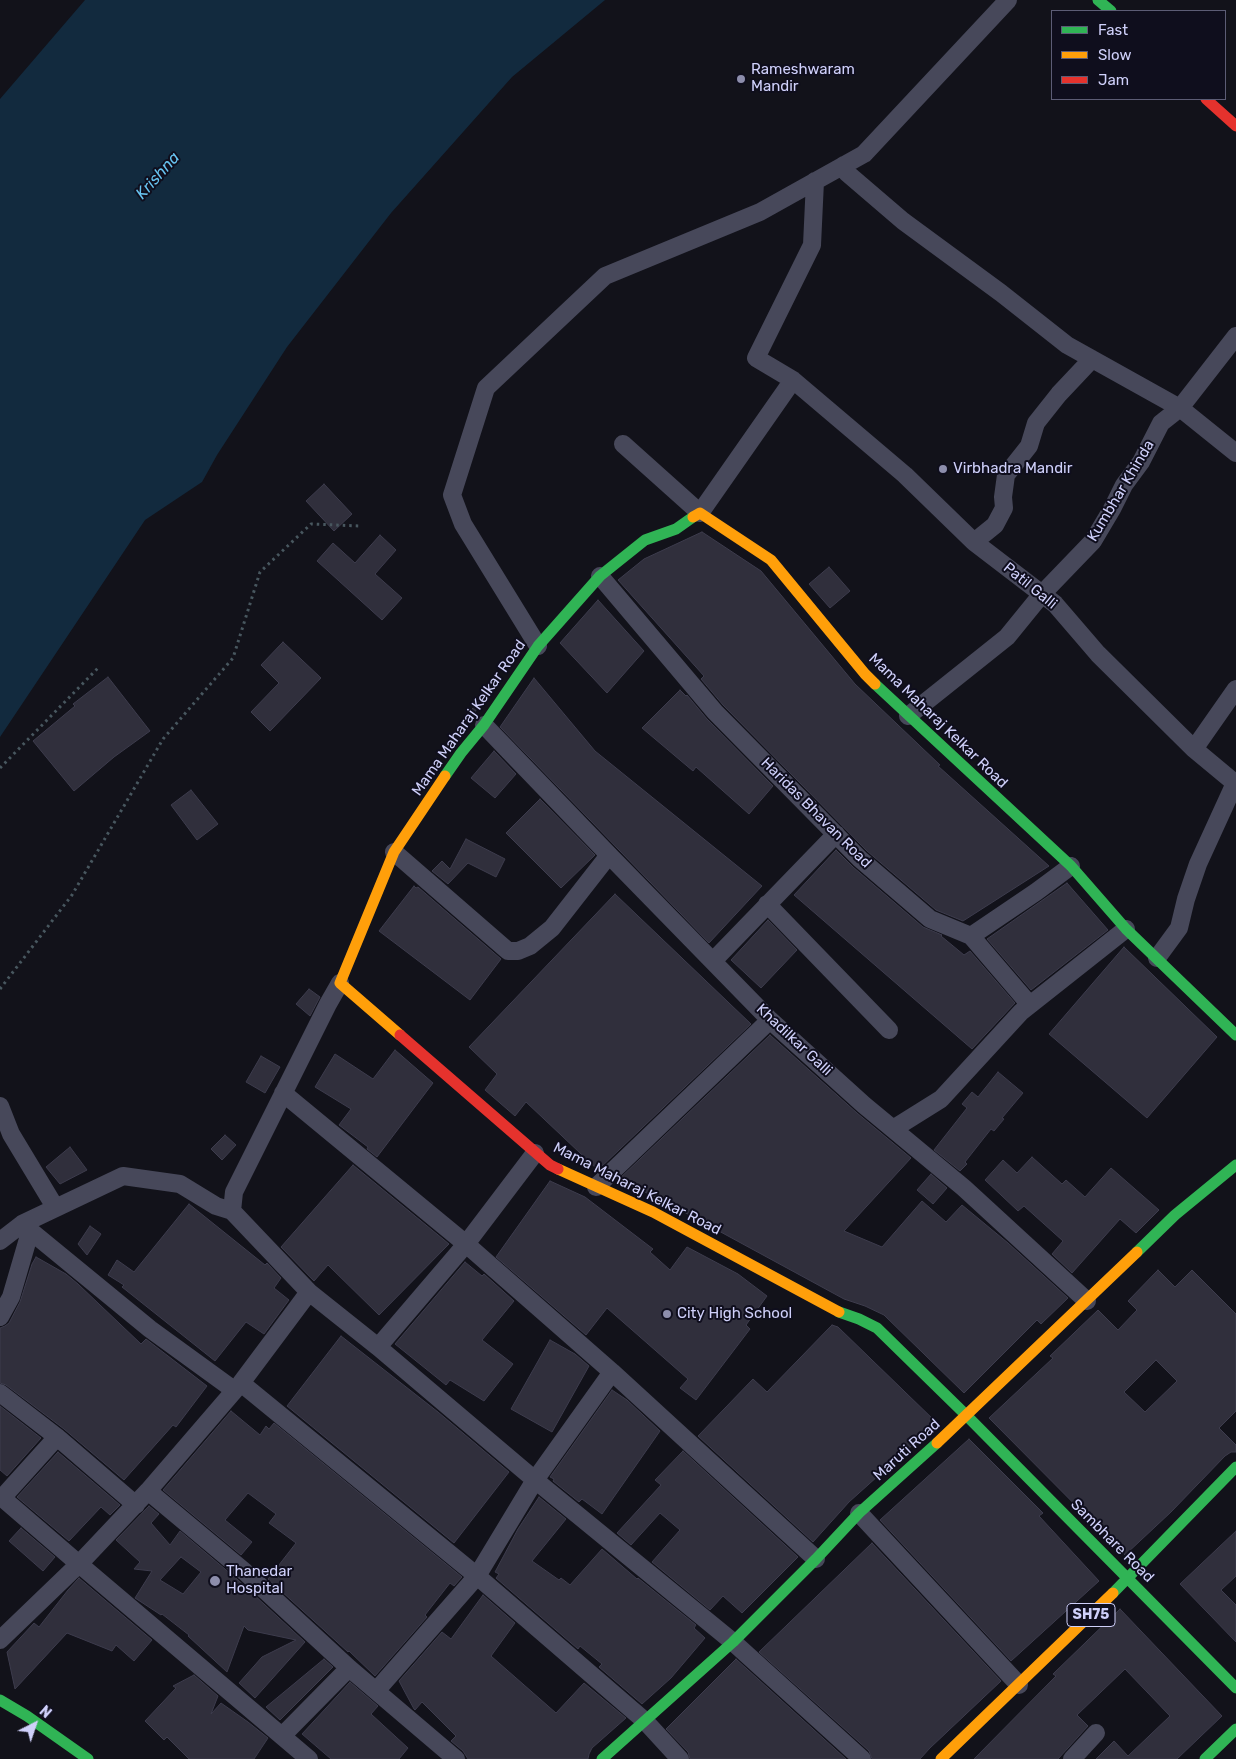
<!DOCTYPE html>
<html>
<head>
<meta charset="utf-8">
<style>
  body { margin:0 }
  #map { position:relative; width:1236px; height:1759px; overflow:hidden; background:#12121a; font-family:Rubik,sans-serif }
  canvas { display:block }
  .legend { position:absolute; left:1051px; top:10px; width:175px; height:90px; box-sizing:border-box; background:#0f0e1d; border:1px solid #5c5c75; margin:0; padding:6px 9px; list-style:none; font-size:15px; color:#cfd0fa }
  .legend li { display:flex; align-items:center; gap:10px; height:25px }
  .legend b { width:25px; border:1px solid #5c5c75 }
  .north { position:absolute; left:10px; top:1699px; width:50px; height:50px; -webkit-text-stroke:4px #0f0e1d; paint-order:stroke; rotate:41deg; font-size:14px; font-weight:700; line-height:20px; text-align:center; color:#cfd0fa }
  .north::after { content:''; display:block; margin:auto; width:18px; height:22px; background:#cfd0fa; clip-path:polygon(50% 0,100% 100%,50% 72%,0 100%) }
</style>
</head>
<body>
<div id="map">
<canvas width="1236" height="1759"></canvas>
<ul class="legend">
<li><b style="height:6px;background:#30b455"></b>Fast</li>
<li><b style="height:6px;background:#ff9f0a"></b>Slow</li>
<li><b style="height:6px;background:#e5322d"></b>Jam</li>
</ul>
<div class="north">N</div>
</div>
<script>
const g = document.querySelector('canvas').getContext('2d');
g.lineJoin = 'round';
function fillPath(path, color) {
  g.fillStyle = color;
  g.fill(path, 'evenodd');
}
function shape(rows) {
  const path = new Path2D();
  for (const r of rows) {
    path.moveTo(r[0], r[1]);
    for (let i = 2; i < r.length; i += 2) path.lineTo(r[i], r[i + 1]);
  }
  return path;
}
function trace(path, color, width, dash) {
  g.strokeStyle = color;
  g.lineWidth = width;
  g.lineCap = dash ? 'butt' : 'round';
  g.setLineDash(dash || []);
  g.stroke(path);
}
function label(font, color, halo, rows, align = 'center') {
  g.font = font + ' Rubik,sans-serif';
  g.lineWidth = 4;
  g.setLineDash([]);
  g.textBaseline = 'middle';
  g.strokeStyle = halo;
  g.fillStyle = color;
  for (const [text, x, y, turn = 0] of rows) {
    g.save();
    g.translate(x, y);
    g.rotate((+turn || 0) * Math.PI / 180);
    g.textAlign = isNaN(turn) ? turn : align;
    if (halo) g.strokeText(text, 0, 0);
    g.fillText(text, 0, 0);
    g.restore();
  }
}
const water = shape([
  [85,0,605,0,512,77,391,213,287,347,217,455,202,482,145,520,0,737,0,99]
]);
const building = shape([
  [324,484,352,514,334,531,306,501,324,484],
  [702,532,761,571,855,684,940,765,938,766,1049,866,963,921,936,910,867,851,723,705,701,679,704,676,618,580,644,559,702,532],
  [380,535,396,550,375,574,402,598,382,620,317,561,333,543,355,563,380,535],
  [829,567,850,591,830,608,809,584,829,567],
  [598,600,644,651,607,693,560,643,598,600],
  [283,642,321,678,270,731,251,712,279,683,261,665,283,642],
  [108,677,150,731,114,757,74,791,33,741,75,706,73,704,108,677],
  [534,678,595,751,762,886,709,943,500,727,534,678],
  [493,686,472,716,467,723,463,719,493,686],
  [680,690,686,696,687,695,707,719,773,786,749,814,696,767,693,771,642,728,680,690],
  [494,751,516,774,495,798,471,778,494,751],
  [191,790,218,824,197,840,171,805,191,790],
  [540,799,595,855,561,888,506,833,540,799],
  [466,839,505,859,496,877,468,863,448,884,432,871,442,861,450,869,466,839],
  [836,850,853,867,923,927,942,935,941,936,964,955,970,951,1015,1003,972,1049,794,895,836,850],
  [1067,883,1108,930,1031,990,987,939,1067,883],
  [414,886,416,888,418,887,501,959,470,1000,379,931,414,886],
  [615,894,751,1024,598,1170,526,1102,515,1116,485,1090,497,1074,469,1047,615,894],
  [768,920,797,950,761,988,731,960,768,920],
  [1124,947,1217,1037,1147,1118,1049,1034,1124,947],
  [309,989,320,997,310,1016,296,1004,309,989],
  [770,1035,857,1113,911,1158,844,1231,882,1247,922,1201,946,1222,962,1205,1008,1243,1068,1298,1041,1324,1037,1320,964,1393,884,1315,865,1306,844,1299,660,1199,618,1180,770,1035],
  [395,1050,433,1083,377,1157,367,1149,368,1147,339,1125,351,1109,315,1087,335,1054,373,1079,395,1050],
  [261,1056,280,1067,265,1093,246,1082,261,1056],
  [998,1072,1023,1093,1002,1118,1004,1119,994,1131,991,1129,965,1162,967,1164,960,1171,934,1150,967,1108,962,1104,972,1092,978,1097,998,1072],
  [225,1135,236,1145,222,1160,211,1149,225,1135],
  [70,1147,87,1170,60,1184,46,1167,70,1147],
  [1032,1157,1062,1184,1066,1180,1085,1197,1111,1168,1159,1210,1136,1233,1120,1219,1072,1273,1052,1254,1063,1241,1024,1206,1018,1211,985,1180,1003,1160,1017,1173,1032,1157],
  [353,1165,449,1244,379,1315,328,1265,314,1281,281,1247,353,1165],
  [931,1174,947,1188,933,1204,917,1190,931,1174],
  [550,1181,585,1197,653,1249,650,1252,670,1270,687,1247,738,1274,767,1296,746,1325,750,1329,696,1400,680,1388,688,1379,607,1308,586,1335,496,1257,550,1181],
  [189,1204,265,1265,267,1263,281,1278,274,1288,289,1300,264,1334,246,1322,215,1361,122,1287,124,1285,108,1275,117,1260,134,1272,189,1204],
  [90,1226,101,1234,87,1255,78,1244,90,1226],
  [36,1257,66,1274,78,1284,141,1344,146,1339,207,1386,176,1427,173,1425,124,1480,64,1429,6,1385,0,1383,0,1328,5,1326,9,1323,20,1302,32,1264,36,1257],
  [465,1262,482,1276,484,1274,514,1301,482,1340,513,1364,484,1401,450,1380,446,1385,395,1344,465,1262],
  [1158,1270,1175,1287,1192,1270,1236,1314,1236,1411,1219,1428,1236,1445,1236,1452,1231,1452,1225,1456,1171,1512,1125,1555,989,1418,1053,1358,1050,1356,1098,1310,1118,1330,1137,1310,1128,1301,1158,1270],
  [1156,1360,1177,1381,1145,1412,1124,1392,1156,1360],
  [832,1325,838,1327,937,1423,849,1502,813,1542,698,1436,753,1379,767,1392,832,1325],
  [341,1336,438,1412,509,1472,454,1543,287,1406,341,1336],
  [550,1340,575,1354,589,1366,552,1432,511,1409,550,1340],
  [612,1390,627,1400,660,1431,602,1514,582,1499,579,1502,553,1481,554,1479,550,1477,612,1390],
  [0,1406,41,1438,7,1476,0,1470,0,1406],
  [231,1411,260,1435,266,1426,269,1429,274,1423,462,1577,454,1586,450,1583,425,1615,427,1617,375,1676,349,1651,348,1652,268,1579,296,1543,269,1523,276,1514,248,1493,225,1520,252,1542,241,1555,163,1490,231,1411],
  [969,1439,1043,1513,1039,1516,1099,1581,1011,1661,880,1520,969,1439],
  [683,1451,798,1557,742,1613,723,1596,710,1610,652,1562,680,1530,660,1513,631,1545,617,1533,661,1485,655,1480,683,1451],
  [58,1452,120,1505,110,1515,101,1507,69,1541,17,1497,58,1452],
  [539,1497,566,1519,532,1561,559,1580,561,1578,570,1585,602,1549,637,1579,638,1578,696,1625,694,1628,705,1638,671,1678,642,1704,599,1667,602,1664,580,1646,578,1649,496,1578,499,1574,495,1572,518,1529,539,1497],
  [149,1506,159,1514,151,1523,170,1545,180,1531,238,1580,305,1642,255,1698,239,1683,262,1657,296,1640,248,1630,244,1626,227,1672,188,1636,189,1635,162,1614,161,1615,135,1598,152,1571,134,1569,140,1562,116,1540,149,1506],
  [181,1557,201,1572,183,1594,160,1580,181,1557],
  [21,1528,55,1557,43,1571,9,1541,21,1528],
  [1236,1531,1236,1576,1221,1590,1236,1605,1236,1642,1180,1584,1236,1531],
  [872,1543,1001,1681,930,1748,920,1759,872,1759,869,1751,759,1652,872,1543],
  [79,1578,152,1640,134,1661,116,1645,112,1651,67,1633,15,1689,7,1652,34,1623,39,1627,68,1590,79,1578],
  [483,1595,515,1623,491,1656,556,1713,584,1683,626,1718,592,1748,589,1754,588,1759,468,1759,463,1751,451,1741,456,1736,422,1702,415,1710,414,1709,399,1681,442,1632,451,1639,483,1595],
  [1120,1609,1222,1716,1177,1759,1096,1759,1114,1741,1128,1756,1170,1716,1125,1669,1077,1715,1088,1726,1058,1759,974,1759,1056,1676,1053,1674,1120,1609],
  [324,1659,333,1667,280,1720,266,1707,324,1659],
  [736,1659,846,1759,690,1759,688,1752,666,1729,736,1659],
  [194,1675,218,1696,211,1714,221,1703,248,1722,268,1738,254,1759,189,1759,167,1737,164,1740,145,1721,176,1688,173,1686,194,1675],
  [350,1682,378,1706,371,1714,408,1748,399,1759,331,1759,302,1734,350,1682]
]);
const path = shape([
  [0,768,99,667],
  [0,989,72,895,163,739,233,658,260,572,311,524,360,526]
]);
const street = shape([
  [844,165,847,173,903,221,1001,293,1067,345,1180,408,1236,453],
  [793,380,756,358,812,245,815,181],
  [623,444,700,513,793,380,905,475,974,542,1055,604,1098,654,1194,749,1235,783,1198,864,1186,899,1179,928,1157,958],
  [974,542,995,525,1004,508,1003,497,1006,475,1029,446,1036,423,1059,394,1092,359],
  [600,576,715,712,860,859,930,919,971,936,1036,892,1071,866],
  [538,646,463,524,452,495,486,388,605,276,760,212,864,154,1008,0],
  [908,716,1007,637,1042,594,1093,541,1112,509,1124,485,1141,462,1161,423,1180,408,1236,336],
  [484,725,609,855,770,1020,864,1105,893,1129,941,1099,1021,1012,1126,929],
  [1194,749,1236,689],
  [394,852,508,951,518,951,530,946,552,928,609,855],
  [767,904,889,1030],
  [971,936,1030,1005],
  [713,961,836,834],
  [283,1093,466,1244,378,1347],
  [0,1106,11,1134,55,1207],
  [893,1129,964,1188,1087,1301],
  [535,1153,466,1244,612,1372,816,1559],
  [596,1187,770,1020],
  [232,1211,234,1192,328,1004,340,983],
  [22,1224,150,1329,234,1390],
  [0,1241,22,1224,123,1176,180,1184,216,1206,232,1211,309,1292,378,1347,535,1480,733,1642,862,1759],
  [0,1317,11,1297,30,1232],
  [612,1372,535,1480,477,1576,645,1721,680,1759],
  [241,1383,309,1292],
  [0,1393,57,1437,136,1505],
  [0,1496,79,1564,309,1759],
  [2,1498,57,1437],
  [859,1513,1019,1685],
  [0,1640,79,1564,148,1491],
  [376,1691,477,1576,241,1383,148,1491,245,1572,349,1668,456,1759],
  [282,1736,349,1668],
  [1072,1759,1096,1733]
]);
const fast = shape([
  [1098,0,1111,11],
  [875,684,1071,866,1126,929,1236,1035],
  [445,776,461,753,484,725,538,646,600,576,645,540,676,529,693,517],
  [1137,1252,1175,1215,1236,1165],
  [839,1312,859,1319,877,1328,967,1416,1236,1688],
  [1113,1593,1236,1467],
  [0,1700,27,1716,88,1759],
  [602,1759,733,1642,816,1559,859,1513,937,1443],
  [1205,1759,1236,1729]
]);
const slow = shape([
  [693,517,700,513,771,560,865,674,875,684],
  [400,1035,340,983,394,852,445,776],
  [558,1169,653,1212,839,1312],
  [937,1443,1137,1252],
  [941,1759,1113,1593]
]);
const jam = shape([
  [1206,99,1236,126],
  [400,1035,550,1165,558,1169]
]);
const markers = [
  [741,79,5,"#8d8eac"],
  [943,469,5,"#8d8eac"],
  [667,1314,5,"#8d8eac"],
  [215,1581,6,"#8d8eac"]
];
const shields = [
  [1091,1615,48]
];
const shieldNames = [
  ["SH75",1091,1615]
];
const poiNames = [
  ["Rameshwaram",751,70],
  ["Mandir",751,87],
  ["Virbhadra Mandir",953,469],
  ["City High School",677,1314],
  ["Thanedar",226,1572],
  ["Hospital",226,1589]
];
const streetNames = [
  ["Kumbhar Khinda",1121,491,-59],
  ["Patil Galli",1030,586,39],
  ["Mama Maharaj Kelkar Road",469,718,-55],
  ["Mama Maharaj Kelkar Road",938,721,44],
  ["Haridas Bhavan Road",816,813,45],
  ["Khadilkar Galli",794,1040,43],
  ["Mama Maharaj Kelkar Road",637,1189,27],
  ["Maruti Road",907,1450,-42],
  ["Sambhare Road",1112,1541,45]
];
const waterNames = [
  ["Krishna",158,176,-48]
];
fillPath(water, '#122a3e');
fillPath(building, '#302f3c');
trace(building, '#3d3c4d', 1);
trace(path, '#48575f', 3, [2.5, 4]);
trace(street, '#47485a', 18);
trace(fast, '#30b455', 11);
trace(slow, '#ff9f0a', 11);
trace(jam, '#e5322d', 11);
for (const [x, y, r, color] of markers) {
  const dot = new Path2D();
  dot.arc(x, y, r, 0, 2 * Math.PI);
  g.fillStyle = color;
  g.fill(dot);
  trace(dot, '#0f0e1d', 2);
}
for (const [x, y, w] of shields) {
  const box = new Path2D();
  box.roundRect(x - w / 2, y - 11.5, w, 23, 4);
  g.fillStyle = '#0f0e1d';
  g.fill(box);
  trace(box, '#cfd0fa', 1);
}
label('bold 14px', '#cfd0fa', null, shieldNames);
label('15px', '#cfd0fa', '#0f0e1d', poiNames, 'left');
label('15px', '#cfd0fa', '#0f0e1d', streetNames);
label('italic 16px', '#67c3f0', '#0f0e1d', waterNames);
</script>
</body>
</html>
